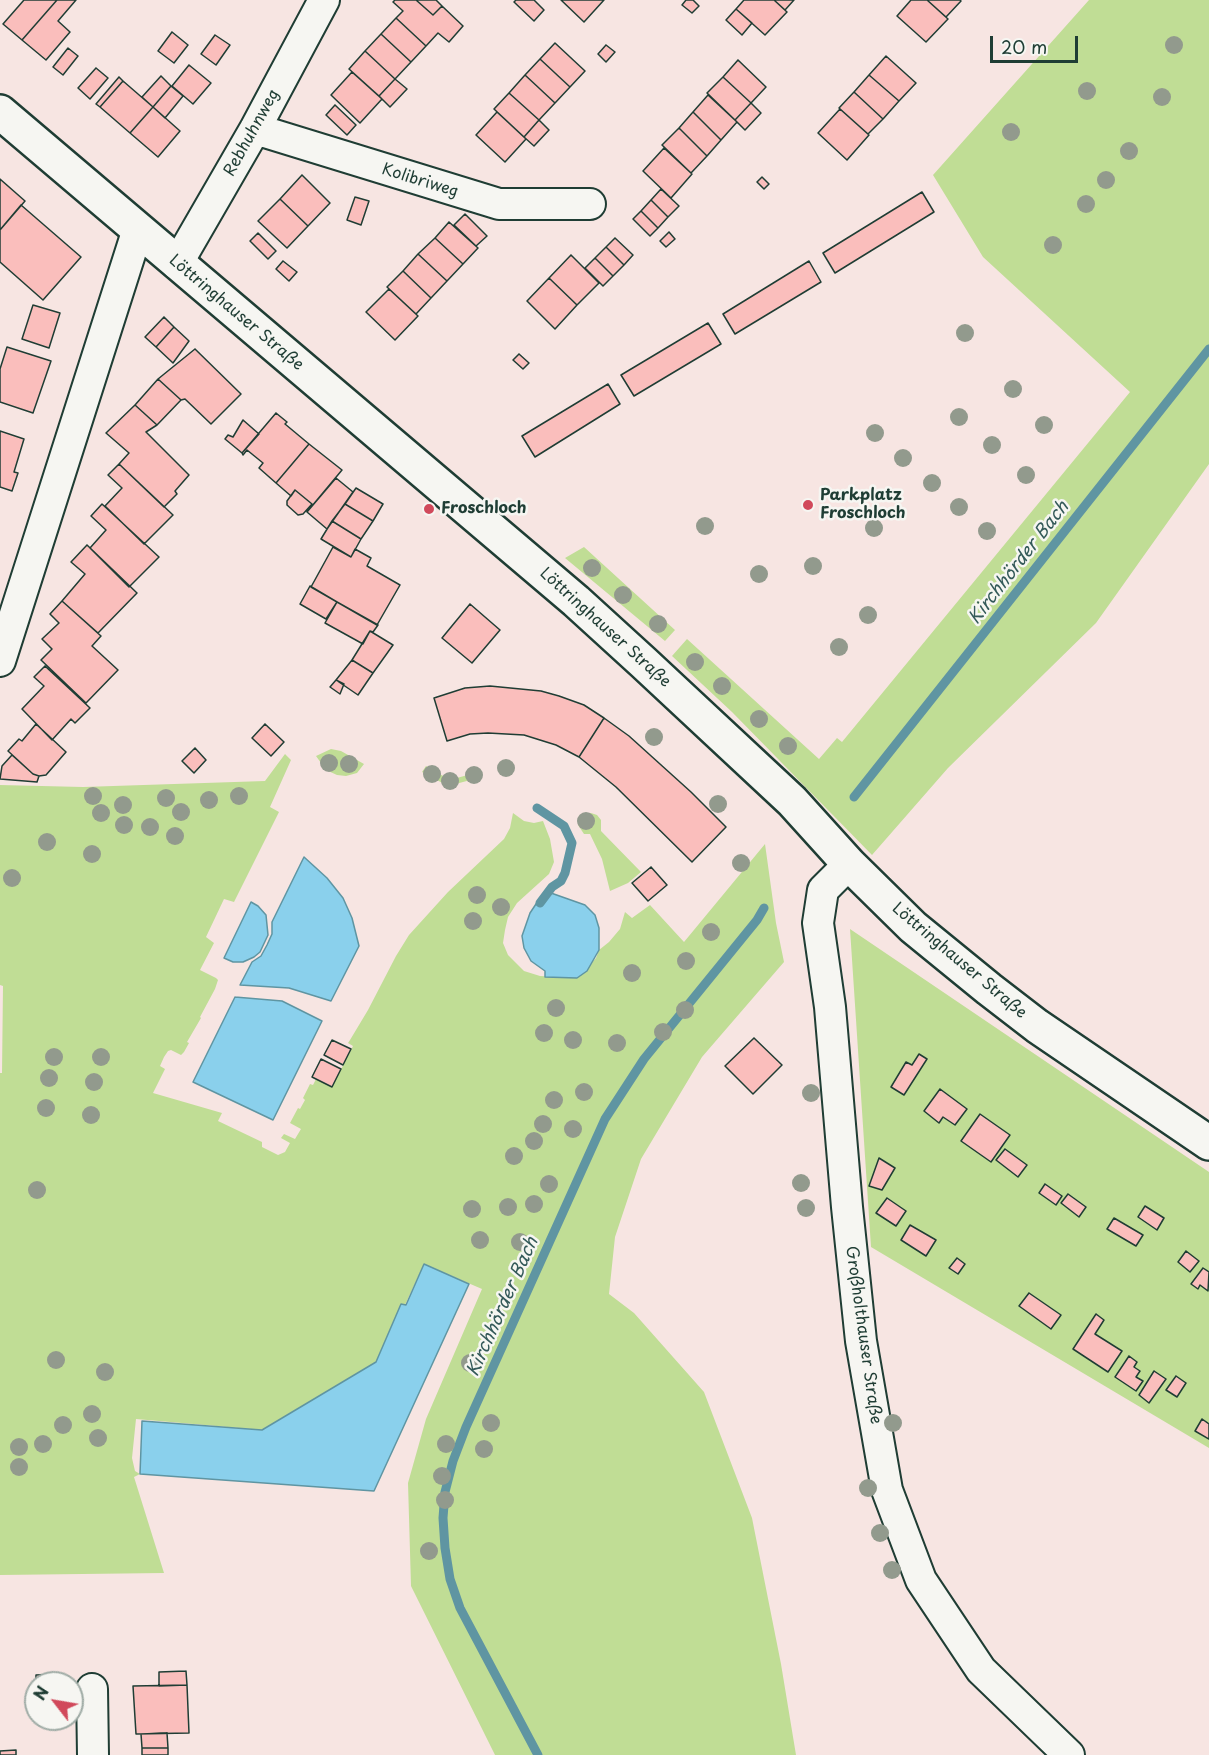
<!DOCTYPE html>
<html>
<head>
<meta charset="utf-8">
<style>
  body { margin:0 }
  #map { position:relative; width:1209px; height:1755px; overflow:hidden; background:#f7e5e2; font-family:"Playpen Sans",sans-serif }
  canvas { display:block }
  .north { position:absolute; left:24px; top:1671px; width:60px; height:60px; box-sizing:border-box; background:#f6f6f2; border:2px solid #a0aca6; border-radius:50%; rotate:301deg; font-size:16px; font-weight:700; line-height:24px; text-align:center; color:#1f3d34 }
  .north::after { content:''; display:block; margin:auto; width:21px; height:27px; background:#d1495b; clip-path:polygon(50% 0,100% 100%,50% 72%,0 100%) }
  .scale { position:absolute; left:990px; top:36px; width:88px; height:27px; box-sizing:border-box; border:3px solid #1f3d34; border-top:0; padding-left:8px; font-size:18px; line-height:21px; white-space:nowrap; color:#1f3d34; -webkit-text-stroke:4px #f6f6f2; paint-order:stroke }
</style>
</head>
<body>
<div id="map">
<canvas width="1209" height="1755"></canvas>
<div class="north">N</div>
<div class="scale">20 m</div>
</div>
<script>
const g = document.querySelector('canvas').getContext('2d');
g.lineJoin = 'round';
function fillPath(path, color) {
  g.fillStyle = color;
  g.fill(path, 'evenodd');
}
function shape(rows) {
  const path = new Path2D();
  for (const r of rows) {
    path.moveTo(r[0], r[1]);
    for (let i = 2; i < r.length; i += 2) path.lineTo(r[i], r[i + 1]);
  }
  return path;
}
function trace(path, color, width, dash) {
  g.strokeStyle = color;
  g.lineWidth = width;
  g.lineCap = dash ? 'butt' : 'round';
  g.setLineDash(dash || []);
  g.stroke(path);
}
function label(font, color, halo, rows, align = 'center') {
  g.font = font + ' "Playpen Sans",sans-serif';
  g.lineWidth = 5;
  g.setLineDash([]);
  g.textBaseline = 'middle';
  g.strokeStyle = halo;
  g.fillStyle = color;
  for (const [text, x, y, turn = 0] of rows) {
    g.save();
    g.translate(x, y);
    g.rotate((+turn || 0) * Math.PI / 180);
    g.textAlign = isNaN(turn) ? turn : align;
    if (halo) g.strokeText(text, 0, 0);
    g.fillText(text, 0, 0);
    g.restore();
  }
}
const green = shape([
  [1089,0,1209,0,1209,464,1096,623,948,768,872,855,732,712,672,656,687,639,819,759,837,738,842,742,1130,392,983,257,933,175],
  [584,547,675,630,665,641,565,558],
  [331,749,341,751,364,764,357,773,346,776,337,775,326,770,316,756],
  [285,754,291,760,270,807,279,812,234,902,224,899,206,937,214,943,200,970,216,978,218,980,215,989,200,1017,201,1018,187,1042,189,1043,184,1052,181,1055,171,1050,168,1051,164,1057,160,1066,165,1069,153,1093,222,1113,218,1121,262,1142,262,1147,278,1155,285,1152,290,1143,281,1138,284,1134,295,1139,301,1129,290,1123,298,1108,300,1109,305,1100,303,1098,310,1084,313,1085,316,1079,332,1087,353,1046,348,1043,350,1040,368,1010,396,956,409,935,448,892,504,839,510,828,513,813,524,821,534,823,543,821,550,839,554,862,549,874,517,903,508,917,505,930,503,943,508,955,524,971,540,976,577,978,596,958,599,950,609,942,620,929,625,912,632,918,650,905,684,942,765,844,776,923,784,962,702,1057,641,1159,615,1237,609,1294,634,1313,704,1392,752,1518,781,1664,796,1755,495,1755,411,1586,408,1483,426,1419,482,1289,424,1264,405,1305,401,1305,376,1362,262,1430,136,1419,132,1458,135,1471,140,1474,134,1477,164,1573,0,1575,0,1073,2,1073,3,986,0,985,0,785,83,787,265,781],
  [426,766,450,780,478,772,478,778,448,786,422,772],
  [584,813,591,813,597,815,601,820,601,831,641,872,628,883,610,891,602,859,590,834,584,834,578,825,579,819],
  [850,929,1209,1172,1209,1448,871,1247]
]);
const water = shape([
  [304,857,327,878,343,898,352,918,359,946,331,1001,289,988,240,985,252,962,261,956,267,945,272,934,272,922,304,857],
  [551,893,585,905,595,915,599,928,599,950,587,971,577,978,545,977,545,971,531,961,524,948,522,936,530,913,538,901,543,904,551,893],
  [251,902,258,906,266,915,268,935,260,952,254,957,243,962,233,962,224,958,251,902],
  [235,997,282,1001,322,1021,273,1120,193,1082,235,997],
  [424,1264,469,1284,374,1491,140,1474,142,1421,262,1430,376,1362,401,1304,406,1305,424,1264]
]);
const stream = shape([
  [854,797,1209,349],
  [537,808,564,826,572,843,565,873,561,881,552,887,540,903],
  [538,1755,460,1608,450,1579,445,1548,443,1518,445,1492,453,1461,466,1427,605,1119,644,1059,757,920,764,908]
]);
const building = shape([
  [24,0,57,0,22,40,3,24,24,0],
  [57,0,76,0,58,21,70,32,46,60,22,40,57,0],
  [395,0,416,0,433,15,442,6,463,26,449,42,438,33,426,46,396,18,403,11,393,2,395,0],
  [416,0,436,0,442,6,433,15,416,0],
  [516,0,534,0,544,10,534,21,514,2,516,0],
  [561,0,604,0,584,22,561,0],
  [686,0,693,0,699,6,692,13,682,5,686,0],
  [744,0,774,0,787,12,765,35,736,9,744,0],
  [774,0,794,0,785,10,774,0],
  [911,0,927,0,948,19,926,42,897,16,911,0],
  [927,0,960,0,961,1,946,17,927,0],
  [736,9,752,23,742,35,726,20,736,9],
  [396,18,426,46,411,62,381,34,396,18],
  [172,32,188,45,174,63,158,51,172,32],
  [381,34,411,62,395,79,365,51,381,34],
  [215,35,230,45,216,65,201,54,215,35],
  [555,43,585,71,570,87,540,59,555,43],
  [606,45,615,52,606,62,598,54,606,45],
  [68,48,78,56,63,75,53,67,68,48],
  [365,51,395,79,379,96,349,69,365,51],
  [886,56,916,83,899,101,869,75,886,56],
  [540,59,570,87,555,103,525,75,540,59],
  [738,60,766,87,751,103,723,77,738,60],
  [189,65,211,83,193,104,172,86,189,65],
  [96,68,108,78,90,99,78,88,96,68],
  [352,72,382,99,360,123,331,95,352,72],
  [525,75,555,103,539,120,509,93,525,75],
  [869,75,899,101,883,119,854,92,869,75],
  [161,76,171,86,153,107,142,97,161,76],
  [119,77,123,81,100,107,96,104,119,77],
  [723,77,751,103,735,120,707,93,723,77],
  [395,79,407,89,390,107,379,96,395,79],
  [123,81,153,107,130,133,100,107,123,81],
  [171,86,183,96,165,118,153,107,171,86],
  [854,92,883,119,868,134,839,108,854,92],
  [509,93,539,120,524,137,494,109,509,93],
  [708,95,737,122,721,140,693,112,708,95],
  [751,103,761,113,745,130,735,120,751,103],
  [335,105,356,125,347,135,326,115,335,105],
  [153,107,180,131,158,157,130,133,153,107],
  [840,109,869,135,847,160,818,133,840,109],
  [497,112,526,139,505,162,476,135,497,112],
  [693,112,721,140,707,156,679,128,693,112],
  [539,120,549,130,534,146,524,137,539,120],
  [679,128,707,156,691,173,662,145,679,128],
  [664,148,692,174,671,198,643,171,664,148],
  [302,175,330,203,308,226,280,199,302,175],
  [762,177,769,184,764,189,757,182,762,177],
  [0,179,25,201,0,230,0,179],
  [661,189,679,206,668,217,651,200,661,189],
  [922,192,934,212,835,273,823,253,922,192],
  [355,197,369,201,361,225,347,220,355,197],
  [280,199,308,226,287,248,258,221,280,199],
  [651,200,668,217,658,228,641,211,651,200],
  [21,205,81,257,43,300,0,262,0,230,21,205],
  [641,211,658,228,650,236,633,219,641,211],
  [465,214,487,236,476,246,454,225,465,214],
  [449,222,478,248,463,264,435,238,449,222],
  [669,232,675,239,666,247,660,241,669,232],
  [258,233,276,251,268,259,250,241,258,233],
  [435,238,463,264,447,281,418,254,435,238],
  [615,238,633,255,624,265,606,247,615,238],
  [606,247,624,265,613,276,595,258,606,247],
  [418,254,447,281,431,298,403,271,418,254],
  [571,255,599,283,577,305,549,278,571,255],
  [595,258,613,276,603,286,585,268,595,258],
  [283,261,297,272,289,281,276,269,283,261],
  [809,261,821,282,735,334,723,314,809,261],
  [403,271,431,298,416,314,387,287,403,271],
  [549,278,577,305,555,329,527,301,549,278],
  [389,289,418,316,395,340,366,312,389,289],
  [33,305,60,313,49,348,22,339,33,305],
  [164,317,174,327,156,347,145,337,164,317],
  [708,323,721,344,634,396,621,375,708,323],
  [174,327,189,341,173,363,156,347,174,327],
  [7,347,51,361,33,413,0,402,0,369,7,347],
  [195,349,241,394,211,424,185,399,181,400,158,379,195,349],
  [519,354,529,363,523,369,513,360,519,354],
  [158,379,181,400,157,425,135,405,158,379],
  [608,384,620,404,535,457,522,436,608,384],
  [135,405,157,425,146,432,189,475,175,491,177,494,164,507,119,464,129,453,106,433,135,405],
  [276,413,287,422,285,424,309,444,276,483,259,468,263,463,247,450,243,455,242,453,276,413],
  [243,420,259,434,242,453,225,439,228,435,233,437,243,420],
  [0,431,24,439,14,472,18,473,12,491,0,487,0,431],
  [309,444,342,470,307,512,312,504,295,490,291,496,276,483,309,444],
  [119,464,173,515,144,544,105,506,122,488,108,475,119,464],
  [336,478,353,492,327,529,307,512,336,478],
  [356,488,383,504,373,521,345,504,356,488],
  [295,490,312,504,303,514,298,515,287,505,287,501,295,490],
  [102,504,159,557,129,587,90,548,106,530,91,516,102,504],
  [345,504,373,521,361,539,332,521,345,504],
  [332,521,361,539,351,557,321,539,332,521],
  [87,545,137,593,98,633,62,601,85,574,71,562,87,545],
  [333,547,351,557,355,549,371,558,367,566,400,585,377,625,311,587,333,547],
  [310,586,337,602,326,619,300,604,310,586],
  [62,601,101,636,92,646,118,670,86,703,41,660,52,649,42,639,59,623,50,614,62,601],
  [337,602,378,625,373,632,370,631,363,644,325,623,337,602],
  [470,604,500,630,472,663,442,638,470,604],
  [370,631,393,645,373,673,352,660,370,631],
  [352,660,373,673,358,695,336,680,352,660],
  [45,666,90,708,75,723,71,719,52,740,22,709,44,686,34,677,45,666],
  [336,680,344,684,340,694,330,687,336,680],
  [490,686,541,691,559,696,584,705,604,718,579,757,556,745,524,735,488,733,470,734,447,741,434,698,465,688,490,686],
  [604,718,629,736,691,792,726,827,692,862,616,787,579,757,604,718],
  [36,724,66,752,46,775,39,776,33,774,8,751,19,739,22,741,36,724],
  [265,724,284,742,271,756,252,738,265,724],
  [195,748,206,760,194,773,182,761,195,748],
  [12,755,33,774,39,776,37,782,0,779,2,766,12,755],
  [651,867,667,885,648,901,632,883,651,867],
  [754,1038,782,1065,753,1094,725,1066,754,1038],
  [332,1040,351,1049,343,1065,324,1055,332,1040],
  [919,1054,927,1059,904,1095,891,1087,906,1062,912,1065,919,1054],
  [321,1059,341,1069,332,1087,312,1077,321,1059],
  [940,1089,967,1109,955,1125,943,1117,939,1123,924,1111,940,1089],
  [980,1114,1010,1135,991,1162,961,1141,980,1114],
  [1005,1149,1027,1165,1018,1177,996,1160,1005,1149],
  [879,1158,895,1168,882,1190,869,1186,879,1158],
  [1045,1184,1062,1196,1056,1205,1039,1193,1045,1184],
  [1068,1194,1086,1207,1079,1217,1061,1203,1068,1194],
  [887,1198,906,1211,896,1226,876,1213,887,1198],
  [1145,1206,1164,1218,1157,1230,1138,1217,1145,1206],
  [1114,1218,1143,1235,1136,1246,1107,1229,1114,1218],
  [910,1225,936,1240,926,1256,901,1240,910,1225],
  [1186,1251,1199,1261,1190,1272,1178,1262,1186,1251],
  [957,1258,965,1264,958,1274,949,1268,957,1258],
  [1203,1268,1209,1272,1208,1291,1200,1285,1198,1289,1191,1284,1203,1268],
  [1029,1293,1061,1315,1051,1329,1019,1306,1029,1293],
  [1096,1314,1104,1320,1095,1334,1122,1351,1108,1372,1073,1349,1096,1314],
  [1129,1356,1137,1362,1134,1367,1140,1371,1136,1377,1143,1381,1136,1391,1115,1377,1129,1356],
  [1154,1371,1166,1379,1149,1403,1139,1395,1154,1371],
  [1176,1376,1186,1383,1177,1397,1166,1390,1176,1376],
  [1202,1419,1209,1424,1209,1439,1195,1431,1202,1419],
  [186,1671,187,1685,159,1686,159,1672,186,1671],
  [63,1674,63,1683,36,1683,36,1675,63,1674],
  [187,1685,189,1733,136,1734,133,1686,187,1685],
  [167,1733,168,1748,142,1748,141,1734,167,1733],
  [142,1748,168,1748,168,1755,142,1755,142,1748],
  [16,1750,16,1755,0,1755,0,1751,16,1750]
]);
const minor = shape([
  [255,129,499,204,590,204],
  [177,264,255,129,324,0],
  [0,661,138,229],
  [849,864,823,890,818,923,830,1007,847,1207,861,1341,887,1490,921,1580,981,1670,1069,1755],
  [92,1689,93,1755]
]);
const tertiary = shape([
  [0,112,576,601,644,663,792,801,849,864,913,927,989,989,1037,1026,1209,1143]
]);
const trees = [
  [1174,45],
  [1087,91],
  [1162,97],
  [1011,132],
  [1129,151],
  [1106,180],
  [1086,204],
  [1053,245],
  [965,333],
  [1013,389],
  [959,417],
  [1044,425],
  [875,433],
  [992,445],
  [903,458],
  [1026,475],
  [932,483],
  [959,507],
  [705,526],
  [874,528],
  [987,531],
  [813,566],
  [592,568],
  [759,574],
  [623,595],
  [868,615],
  [658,624],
  [839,647],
  [695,662],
  [722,686],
  [759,719],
  [654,737],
  [788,746],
  [329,763],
  [349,764],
  [506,768],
  [432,774],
  [474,775],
  [450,781],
  [93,796],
  [239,796],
  [166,798],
  [209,800],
  [718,804],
  [123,805],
  [181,812],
  [101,813],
  [586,821],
  [124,825],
  [150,827],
  [175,836],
  [47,842],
  [92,854],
  [741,863],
  [12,878],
  [477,895],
  [501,907],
  [473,921],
  [711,932],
  [686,961],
  [632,973],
  [556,1008],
  [685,1010],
  [663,1032],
  [544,1033],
  [573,1040],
  [617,1043],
  [54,1057],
  [101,1057],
  [49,1078],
  [94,1082],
  [584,1092],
  [811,1093],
  [554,1100],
  [46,1108],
  [91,1115],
  [543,1124],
  [573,1129],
  [534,1141],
  [514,1156],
  [801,1183],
  [549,1184],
  [37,1190],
  [534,1204],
  [508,1207],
  [806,1208],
  [472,1209],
  [480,1240],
  [520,1242],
  [56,1360],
  [470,1363],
  [105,1372],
  [92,1414],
  [491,1423],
  [893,1423],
  [63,1425],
  [98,1438],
  [43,1444],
  [446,1444],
  [19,1447],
  [484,1449],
  [19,1467],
  [442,1476],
  [868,1488],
  [445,1500],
  [880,1533],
  [429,1551],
  [892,1570]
];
const markers = [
  [808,505,6,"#d1495b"],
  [429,509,6,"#d1495b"]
];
const streetNames = [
  ["Rebhuhnweg",252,133,-61],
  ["Kolibriweg",420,181,17],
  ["Löttringhauser Straße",236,313,40],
  ["Löttringhauser Straße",605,628,42],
  ["Löttringhauser Straße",959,961,40],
  ["Großholthauser Straße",863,1335,82]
];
const poiNames = [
  ["Parkplatz",820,496],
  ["Froschloch",820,514],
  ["Froschloch",441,509]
];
const waterNames = [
  ["Kirchhörder Bach",1019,563,-52],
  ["Kirchhörder Bach",503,1307,-66]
];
fillPath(green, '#c0dd95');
fillPath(water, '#8ad0ec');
trace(water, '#5f95a2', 1.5);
trace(stream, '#5f95a2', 9);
fillPath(building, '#fabebc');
trace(building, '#1f3d34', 1.5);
trace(minor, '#1f3d34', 34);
trace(tertiary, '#1f3d34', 38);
trace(minor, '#f6f6f2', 30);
trace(tertiary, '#f6f6f2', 33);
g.fillStyle = '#929a8d';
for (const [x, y] of trees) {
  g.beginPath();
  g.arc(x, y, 9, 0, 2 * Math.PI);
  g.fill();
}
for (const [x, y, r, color] of markers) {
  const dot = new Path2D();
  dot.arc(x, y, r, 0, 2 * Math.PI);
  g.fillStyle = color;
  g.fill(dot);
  trace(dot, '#f6f6f2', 2);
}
label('16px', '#1f3d34', '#f6f6f2', streetNames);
label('bold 16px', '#1f3d34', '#f6f6f2', poiNames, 'left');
label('italic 18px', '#345a59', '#f6f6f2', waterNames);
</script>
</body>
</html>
